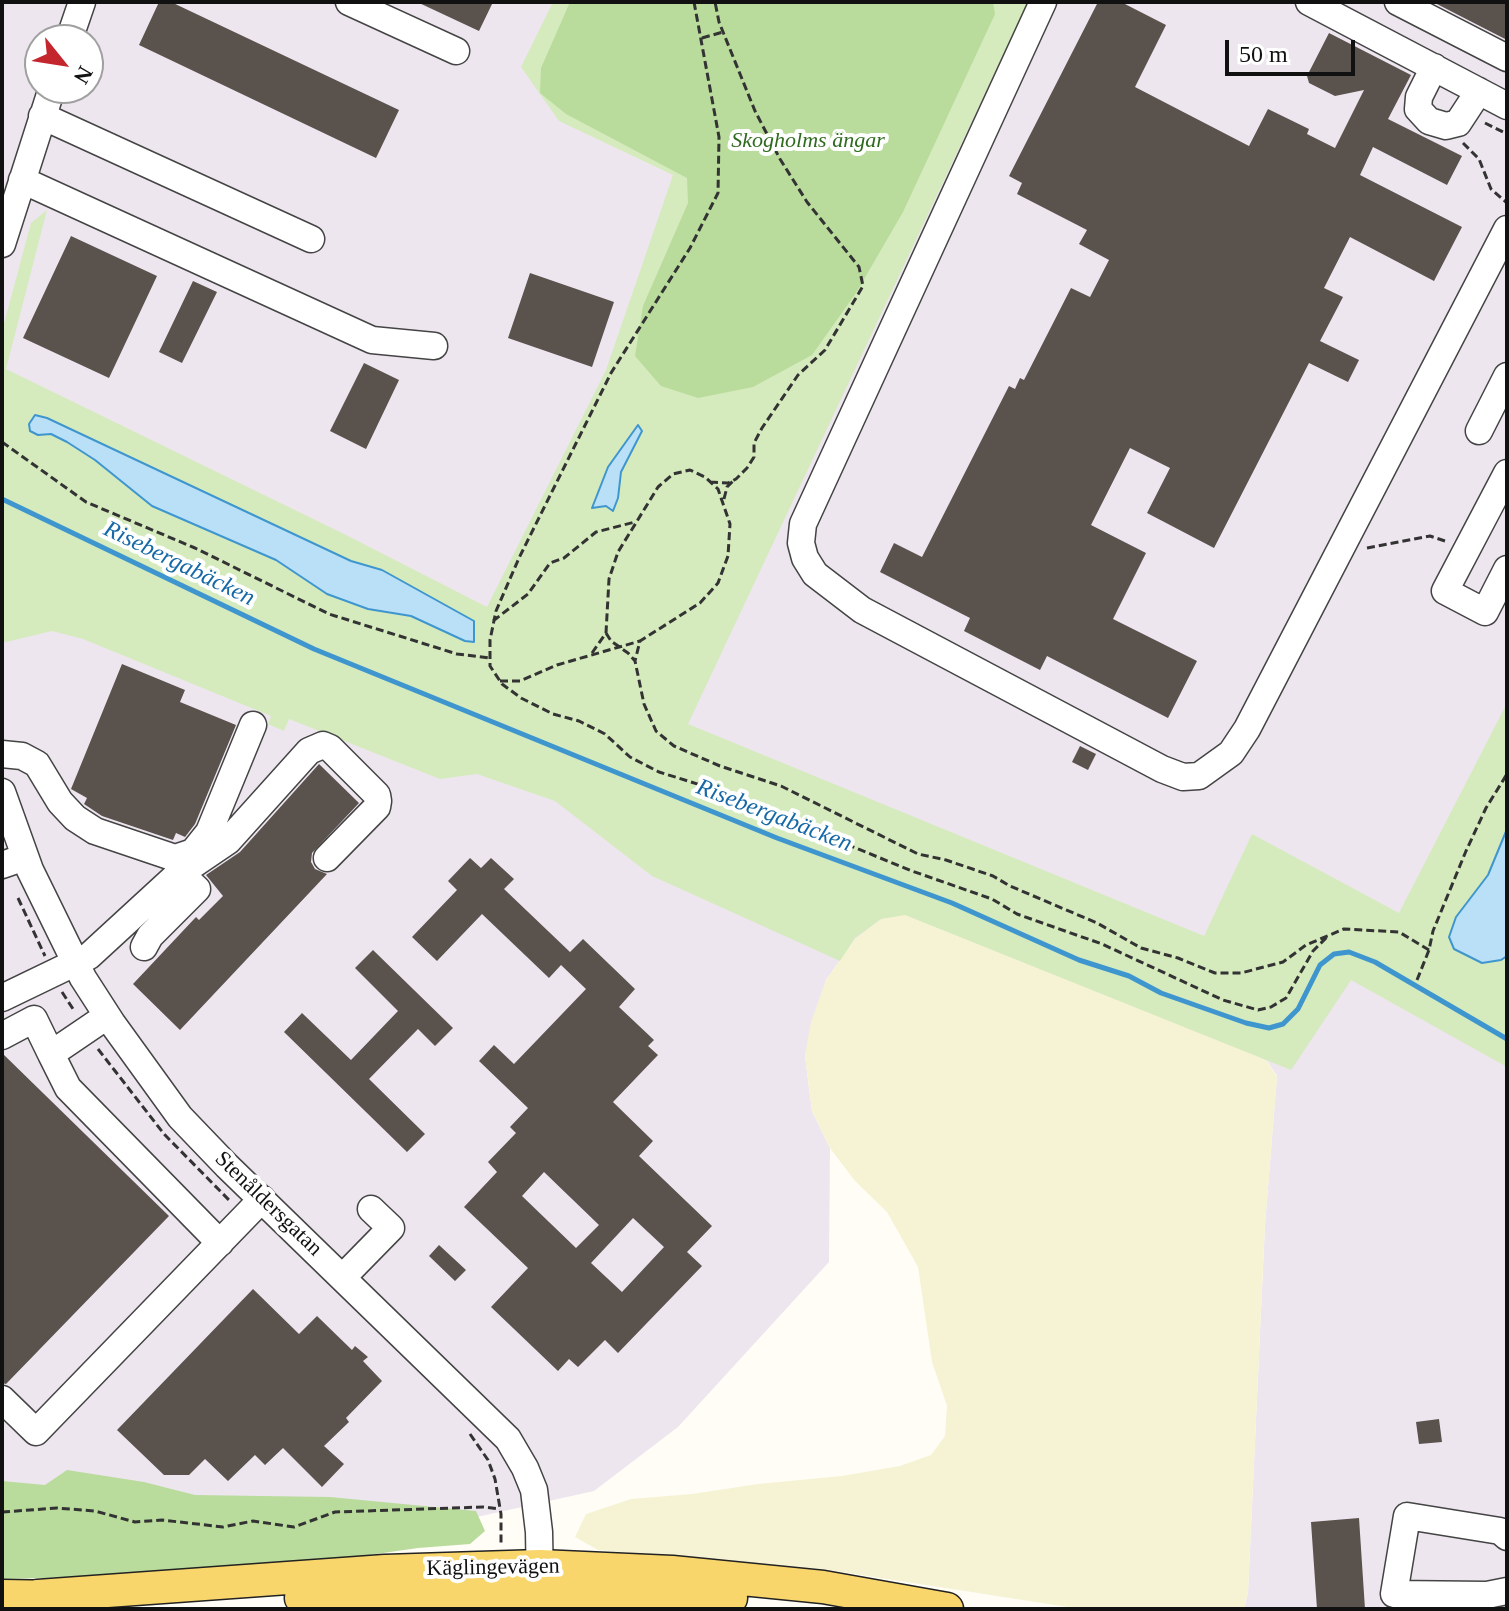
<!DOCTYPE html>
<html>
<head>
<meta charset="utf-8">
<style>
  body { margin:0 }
  #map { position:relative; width:1509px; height:1611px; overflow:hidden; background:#fffdf5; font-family:"Times New Roman",serif }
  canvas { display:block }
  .frame { position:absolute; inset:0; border:4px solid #111; pointer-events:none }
  .north { position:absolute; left:24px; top:24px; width:80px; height:80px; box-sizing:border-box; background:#fff; border:2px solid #a0a0a0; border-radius:50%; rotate:120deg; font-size:22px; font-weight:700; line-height:32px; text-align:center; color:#111 }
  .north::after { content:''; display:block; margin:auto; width:28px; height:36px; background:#c4262e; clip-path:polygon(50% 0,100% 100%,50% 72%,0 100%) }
  .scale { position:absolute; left:1225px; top:40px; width:130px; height:36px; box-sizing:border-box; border:4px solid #111; border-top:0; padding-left:10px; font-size:24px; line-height:28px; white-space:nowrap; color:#111; -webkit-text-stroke:6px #fff; paint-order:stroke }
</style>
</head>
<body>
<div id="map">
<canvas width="1509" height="1611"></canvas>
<div class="frame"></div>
<div class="north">N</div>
<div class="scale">50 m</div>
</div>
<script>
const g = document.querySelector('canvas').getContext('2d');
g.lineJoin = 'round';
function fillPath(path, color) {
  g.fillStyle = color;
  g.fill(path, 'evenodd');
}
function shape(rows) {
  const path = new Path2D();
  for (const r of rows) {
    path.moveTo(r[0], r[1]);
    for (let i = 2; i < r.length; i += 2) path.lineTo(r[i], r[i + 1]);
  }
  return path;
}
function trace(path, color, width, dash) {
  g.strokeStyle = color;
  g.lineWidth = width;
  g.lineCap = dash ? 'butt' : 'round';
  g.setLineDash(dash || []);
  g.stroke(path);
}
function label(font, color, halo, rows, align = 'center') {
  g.font = font + ' "Times New Roman",serif';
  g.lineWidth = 8;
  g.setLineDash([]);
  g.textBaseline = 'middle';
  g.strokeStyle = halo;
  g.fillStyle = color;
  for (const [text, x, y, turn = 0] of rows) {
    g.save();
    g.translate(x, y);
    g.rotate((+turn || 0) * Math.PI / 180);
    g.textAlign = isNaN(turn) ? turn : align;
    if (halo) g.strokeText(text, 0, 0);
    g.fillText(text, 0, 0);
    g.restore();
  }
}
const industrial = shape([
  [2,2,1507,2,1507,1609,1244,1609,1248,1592,1265,1224,1277,1076,1267,1061,1248,1052,905,915,855,939,826,980,805,1056,812,1111,830,1148,829,1262,678,1427,594,1491,369,1541,2,1572],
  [40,40,88,40,88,88,40,88]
]);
const farmland = shape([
  [905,915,1248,1052,1267,1061,1277,1077,1265,1224,1248,1592,1244,1609,1081,1609,829,1570,598,1550,575,1537,586,1514,631,1499,692,1494,758,1484,842,1476,900,1466,931,1455,945,1436,947,1406,932,1362,918,1267,887,1212,855,1181,830,1148,812,1111,805,1056,811,1022,826,980,855,939,882,918]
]);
const green = shape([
  [553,2,1028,2,688,724,1204,936,1252,834,1399,913,1507,703,1507,1067,1351,980,1291,1070,905,915,881,919,855,938,840,961,652,876,555,801,477,774,440,779,289,719,284,731,268,724,271,716,83,639,52,631,2,643,2,331,31,223,47,210,6,369,344,534,487,607,606,370,673,175,559,121,521,67]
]);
const forest = shape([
  [570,2,993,2,995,14,903,212,856,293,812,355,753,387,698,398,661,386,635,356,643,306,688,203,687,178,566,114,540,93,541,68],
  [67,1470,144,1482,195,1495,330,1497,476,1511,485,1531,470,1544,418,1548,362,1556,338,1563,211,1574,2,1579,2,1481,45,1485]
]);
const water = shape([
  [35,415,47,418,351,561,382,570,474,621,474,642,465,641,411,616,368,609,327,594,276,560,152,506,95,460,67,442,51,434,38,435,30,431,29,424,35,415],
  [638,425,642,431,621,472,618,498,613,511,606,506,592,508,608,467,638,425],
  [1507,829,1507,956,1501,960,1482,963,1454,949,1449,937,1456,917,1488,875,1507,829]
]);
const stream = shape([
  [2,499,314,649,777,838,952,903,1079,960,1129,976,1161,993,1246,1023,1269,1028,1283,1024,1298,1009,1320,965,1334,954,1349,952,1375,962,1507,1039]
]);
const building = shape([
  [159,2,171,2,399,110,376,158,139,45],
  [417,2,493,2,479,31],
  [1098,2,1121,2,1166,25,1135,87,1249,146,1268,109,1309,129,1307,134,1335,148,1364,90,1335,96,1309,83,1307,76,1329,33,1411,75,1388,119,1462,156,1447,185,1373,147,1360,175,1462,227,1434,281,1350,237,1324,288,1343,297,1320,341,1359,360,1348,382,1309,363,1214,548,1147,513,1170,468,1130,448,1091,525,1146,553,1113,619,1197,661,1168,718,1047,656,1040,670,964,631,970,618,880,572,894,543,922,557,1009,386,1015,389,1020,378,1024,380,1071,288,1090,297,1109,260,1079,244,1087,230,1017,194,1022,183,1009,176],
  [1433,2,1507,2,1507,40],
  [71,236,157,276,109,378,23,338],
  [530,273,614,302,592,367,508,338],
  [193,281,217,292,182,363,159,352],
  [364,363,399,380,366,449,330,431],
  [122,664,185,690,180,702,236,725,195,824,185,837,176,833,173,840,102,816,84,804,87,798,71,789],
  [1080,746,1096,754,1088,770,1072,762],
  [319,764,359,803,312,853,311,862,315,869,327,874,180,1030,133,984,196,917,199,920,223,896,206,875,240,852],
  [470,858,481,868,491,858,514,879,504,889,570,952,583,939,635,989,619,1007,654,1040,648,1046,658,1055,613,1102,653,1141,639,1156,712,1226,687,1252,702,1266,618,1353,605,1340,578,1367,569,1359,558,1371,491,1307,528,1268,464,1207,497,1172,488,1162,516,1133,510,1127,528,1108,479,1061,494,1045,514,1064,586,989,561,965,549,978,482,914,437,961,412,937,457,890,448,881],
  [544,1172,599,1225,576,1248,522,1196],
  [633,1218,664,1247,622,1292,591,1263],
  [373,950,453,1028,435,1046,418,1029,369,1079,425,1134,407,1152,284,1032,302,1013,351,1060,398,1011,355,968],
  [2,1053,169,1216,6,1384,2,1383],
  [439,1245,466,1270,455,1281,429,1256],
  [253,1289,299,1334,317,1316,352,1350,355,1346,368,1357,363,1361,382,1381,346,1418,349,1422,324,1446,344,1464,322,1487,283,1448,265,1465,255,1455,228,1481,205,1459,189,1475,164,1475,117,1430],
  [1439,1419,1442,1442,1419,1444,1416,1422],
  [1359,1518,1365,1609,1317,1609,1311,1522]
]);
const path = shape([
  [694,2,719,137,718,193,690,248,611,373,519,558,496,611,490,640,490,666,502,684,521,698,553,714,579,721,605,734,630,757,659,772,704,786,912,871,992,899,1017,914,1102,944,1223,1000,1258,1010,1271,1007,1286,998,1313,951,1328,936],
  [702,38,723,32],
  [1485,123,1507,134],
  [1463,143,1479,159,1491,189,1507,203],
  [2,442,86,502,195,548,329,614,457,654,490,658],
  [710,482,728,483,736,479,747,468,754,457,754,443,762,428,798,375,825,350,863,286,859,267,807,202,780,159,755,111,719,22,715,2],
  [724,499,727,487,733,481],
  [1367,548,1430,536,1445,541],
  [493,621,528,594,550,563,564,558,596,532,635,522],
  [606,633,611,641,628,653,635,661,644,704,656,731,674,746,720,766,781,786,918,854,946,860,993,876,1010,886,1097,923,1141,948,1178,958,1215,973,1241,973,1283,962,1306,945,1344,929,1399,932,1429,950],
  [592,653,606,633,609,579,618,552,658,487,673,474,690,470,705,477,718,489,730,524,728,556,718,583,700,603,640,641,635,661],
  [500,681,520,681,557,665,640,641],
  [18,898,45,956],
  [1417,980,1429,950,1433,931,1466,851,1486,808,1507,774],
  [62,992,75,1012],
  [98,1049,164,1134,229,1200],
  [470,1434,488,1460,495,1479,501,1514,501,1543],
  [2,1512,57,1508,95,1511,135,1522,162,1520,223,1527,253,1521,294,1527,335,1512,483,1507,500,1509]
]);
const minor = shape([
  [349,2,456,51],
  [1043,2,803,524,801,543,805,558,815,574,862,610,1162,769,1183,777,1199,776,1231,753,1247,729,1507,229],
  [1309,2,1507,106],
  [1398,2,1507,58],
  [69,40,82,2],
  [1434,67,1419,97,1418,109,1429,121,1446,126,1458,123,1479,91],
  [42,116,311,239],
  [22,180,372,340,434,346],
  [2,244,52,88],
  [1479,431,1507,376],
  [1507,473,1445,591,1485,612,1507,569],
  [2,754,22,756,37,764,60,802,75,818,95,831,175,858,193,852,209,832,253,725],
  [2,792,30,870,83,978,112,1023,180,1117,227,1166,508,1439,525,1468,534,1490,539,1532,540,1585],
  [2,865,25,857],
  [144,947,150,936,197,889,180,873],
  [2,998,89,956,175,877,228,841,309,751,323,745,330,748,377,795,378,801,377,807,327,858],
  [107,1016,51,1054,68,1088,220,1243],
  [2,1036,34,1019,51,1054],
  [343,1277,391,1228,371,1209],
  [2,1399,36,1432,262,1199],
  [1507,1537,1500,1531,1407,1516,1394,1594,1487,1595,1507,1591]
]);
const major = shape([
  [2,1596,59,1597],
  [38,1596,385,1571,540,1566,672,1572,823,1587,947,1609],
  [301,1598,540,1592,731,1598]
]);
const parkNames = [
  ["Skogholms ängar",808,141]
];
const streetNames = [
  ["Stenåldersgatan",268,1204,44],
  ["Käglingevägen",493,1568,-1]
];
const waterNames = [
  ["Risebergabäcken",179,564,26],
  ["Risebergabäcken",774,816,21]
];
fillPath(industrial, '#eee6ef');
fillPath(farmland, '#f6f3d4');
fillPath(green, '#d5ebbd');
fillPath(forest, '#b9dc9c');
fillPath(water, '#b9e0f7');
trace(water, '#3f96cf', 2);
trace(stream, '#3f96cf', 5);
fillPath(building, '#5a524d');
trace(minor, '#444', 29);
trace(major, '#222', 35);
trace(path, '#333', 3, [8, 4]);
trace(minor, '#fff', 26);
trace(major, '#f9d66b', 32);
label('italic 22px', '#2f6b1f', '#fff', parkNames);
label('22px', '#111', '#fff', streetNames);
label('italic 24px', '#1768a6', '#fff', waterNames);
</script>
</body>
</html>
